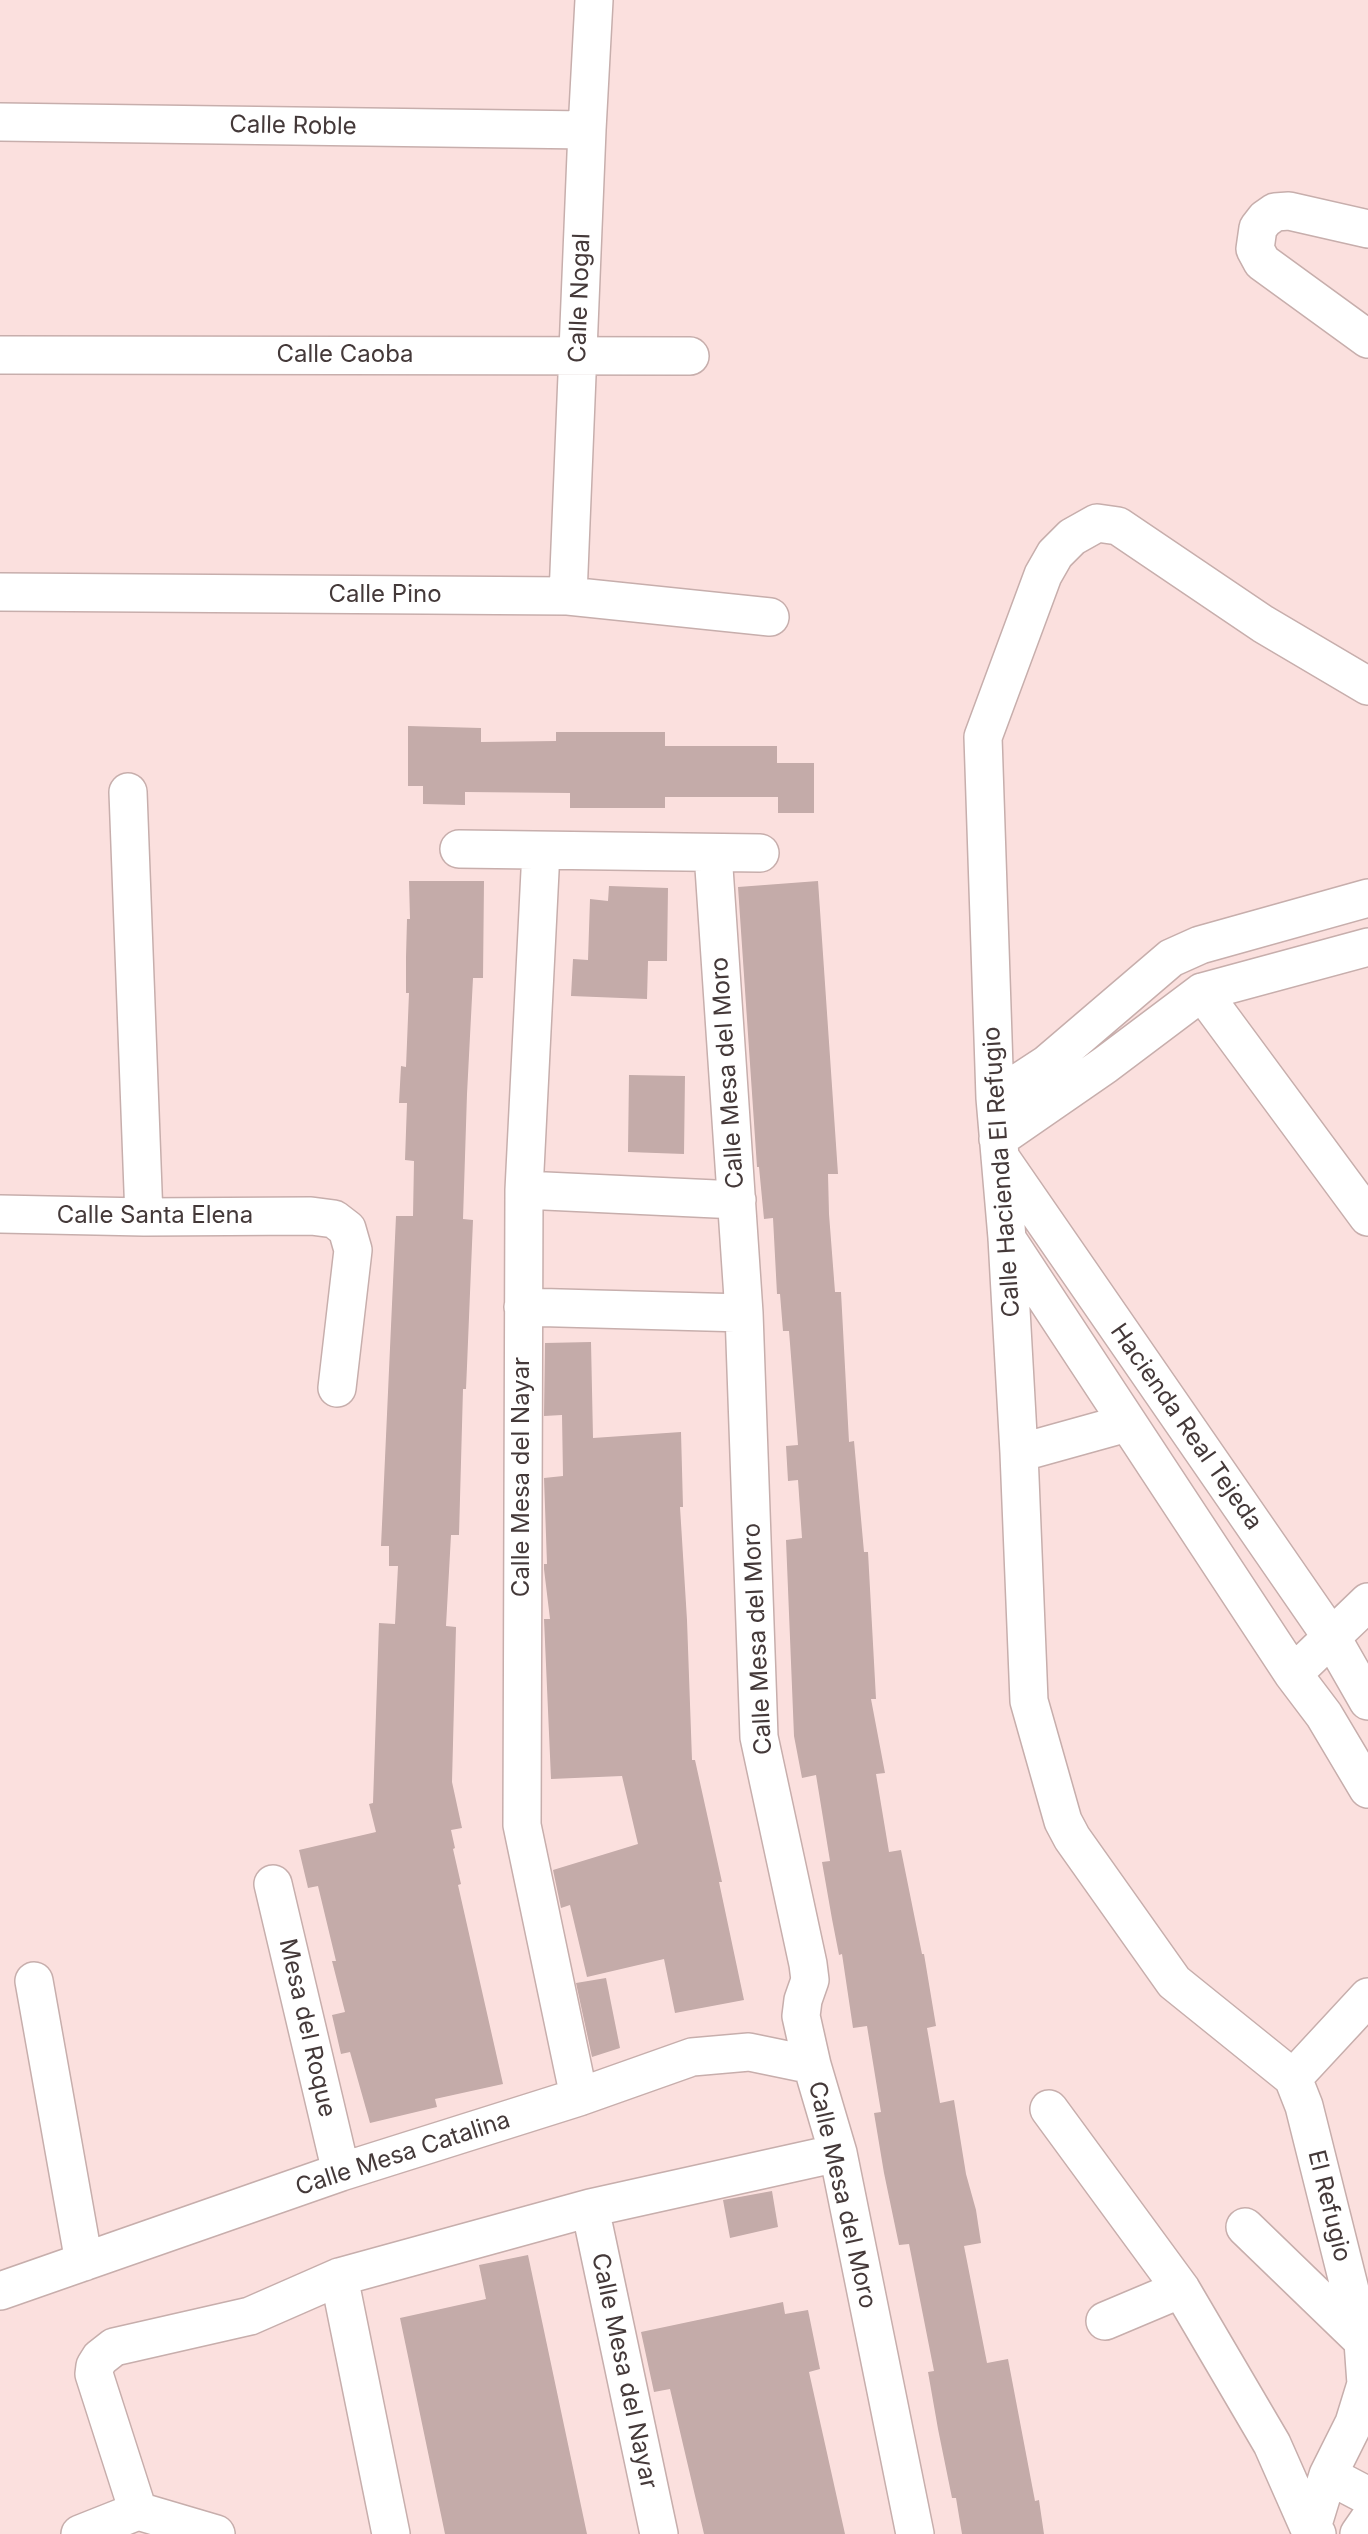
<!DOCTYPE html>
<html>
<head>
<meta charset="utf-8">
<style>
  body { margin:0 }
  canvas { display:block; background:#fbe0de }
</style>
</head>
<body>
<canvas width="1368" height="2534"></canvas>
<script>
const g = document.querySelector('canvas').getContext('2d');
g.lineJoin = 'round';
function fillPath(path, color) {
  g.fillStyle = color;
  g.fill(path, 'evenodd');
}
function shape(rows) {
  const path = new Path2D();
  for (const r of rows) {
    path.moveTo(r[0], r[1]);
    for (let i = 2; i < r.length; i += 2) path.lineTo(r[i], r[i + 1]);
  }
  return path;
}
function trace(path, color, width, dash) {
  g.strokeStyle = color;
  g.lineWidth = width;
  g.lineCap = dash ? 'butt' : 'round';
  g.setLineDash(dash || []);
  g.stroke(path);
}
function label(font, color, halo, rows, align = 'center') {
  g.font = font + ' Inter,sans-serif';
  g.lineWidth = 5;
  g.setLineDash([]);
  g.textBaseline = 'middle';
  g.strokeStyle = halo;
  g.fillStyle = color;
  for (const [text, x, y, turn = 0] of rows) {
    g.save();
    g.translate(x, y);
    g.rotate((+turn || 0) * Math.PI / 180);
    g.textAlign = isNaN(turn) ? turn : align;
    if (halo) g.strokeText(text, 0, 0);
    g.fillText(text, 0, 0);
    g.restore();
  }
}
const building = shape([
  [408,726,481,728,481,742,556,741,556,732,665,732,665,746,777,746,777,763,814,763,814,813,778,813,778,797,665,797,665,808,570,808,570,793,465,792,465,805,423,804,423,786,408,786],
  [409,881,484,881,483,978,473,978,467,1094,463,1219,473,1220,467,1366,466,1389,463,1389,459,1535,451,1535,446,1626,456,1627,452,1782,462,1828,451,1830,455,1848,453,1849,461,1884,458,1885,503,2084,435,2099,437,2107,370,2123,350,2052,341,2054,332,2015,345,2012,332,1961,336,1961,318,1886,308,1888,299,1850,376,1832,369,1804,373,1803,379,1623,395,1624,398,1566,389,1566,389,1546,381,1546,396,1216,413,1216,414,1161,405,1160,407,1103,399,1103,401,1066,406,1067,409,993,406,993,406,957,407,919,410,919],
  [818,881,838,1174,828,1174,829,1214,835,1292,841,1292,849,1442,854,1441,864,1552,868,1552,876,1699,871,1699,885,1773,876,1774,889,1852,901,1850,922,1954,924,1954,936,2026,927,2028,940,2103,954,2100,966,2174,976,2210,981,2243,964,2246,987,2363,1008,2359,1035,2501,1039,2500,1044,2534,962,2534,956,2498,952,2498,938,2429,928,2372,934,2371,909,2244,899,2245,884,2173,874,2113,881,2112,867,2026,853,2028,842,1954,839,1955,832,1919,822,1862,830,1861,816,1775,802,1778,794,1736,786,1540,802,1538,798,1480,788,1481,786,1446,798,1445,789,1331,783,1331,780,1294,777,1294,773,1218,764,1219,759,1167,757,1167,738,887],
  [609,886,668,888,667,961,648,961,647,999,571,996,573,959,588,960,590,899,608,901],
  [629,1075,685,1076,684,1154,628,1152],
  [591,1342,593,1438,681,1432,683,1507,680,1507,687,1620,692,1760,695,1760,722,1882,719,1882,744,2000,675,2013,664,1959,587,1977,570,1905,561,1908,553,1870,638,1844,622,1776,551,1779,544,1619,550,1619,544,1569,544,1564,547,1564,544,1478,563,1476,562,1415,544,1416,545,1343],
  [606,1978,620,2048,592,2057,576,1983],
  [772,2191,778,2227,730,2238,723,2200],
  [528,2255,587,2534,445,2534,400,2318,486,2299,479,2265],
  [783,2302,785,2314,808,2310,820,2369,809,2372,845,2534,704,2534,670,2389,654,2392,641,2332]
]);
const street = shape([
  [0,122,587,130],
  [1368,229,1289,211,1275,212,1265,219,1258,228,1255,249,1262,262,1368,339],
  [0,355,690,356],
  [0,592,568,596,770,617],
  [568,596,587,130,594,0],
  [128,792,144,1217],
  [459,849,760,853],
  [541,851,524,1190,522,1825,579,2097],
  [713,853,744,1313,759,1737,808,1964,810,1980,803,2000,801,2016,812,2065,838,2153,915,2534],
  [1202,992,1368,1217],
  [995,1098,1047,1064,1171,958,1200,945,1368,898],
  [998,1139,1105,1065,1202,992,1368,947],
  [1000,1157,1332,1638,1368,1701],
  [524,1190,737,1200],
  [0,1214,144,1217,311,1216,334,1219,347,1229,353,1250,337,1388],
  [1007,1239,1293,1674,1324,1715,1368,1789],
  [523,1307,744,1313],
  [1019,1453,1127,1423],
  [1293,1674,1368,1602],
  [273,1884,341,2172],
  [34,1981,84,2262],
  [1293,2078,1174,1982,1072,1838,1063,1821,1029,1701,1019,1453,1007,1238,995,1098,983,737,1043,575,1055,554,1072,537,1097,523,1118,526,1263,624,1368,686],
  [1293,2078,1304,2106,1363,2342,1366,2384,1354,2423,1328,2475,1310,2534],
  [1293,2078,1368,1997],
  [1049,2109,1181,2289,1272,2444,1310,2530,1317,2534],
  [590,2208,659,2534],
  [1245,2227,1364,2342],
  [339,2277,391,2534],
  [0,2291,341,2172,579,2097,692,2057,749,2052,812,2065],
  [1105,2321,1181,2289],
  [1328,2475,1368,2496],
  [138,2511,94,2374,95,2366,100,2358,114,2347,250,2316,339,2277,590,2208,838,2153],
  [80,2534,138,2511,216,2534],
  [1359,2534,1368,2521]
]);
const streetNames = [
  ["Calle Roble",293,126,1],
  ["Calle Nogal",580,298,-88],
  ["Calle Caoba",345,355],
  ["Calle Pino",385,595],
  ["Calle Mesa del Moro",728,1073,-94],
  ["Calle Hacienda El Refugio",1002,1172,-94],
  ["Calle Santa Elena",155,1216],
  ["Hacienda Real Tejeda",1186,1427,55],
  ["Calle Mesa del Nayar",522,1477,-90],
  ["Calle Mesa del Moro",758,1639,-93],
  ["Mesa del Roque",307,2028,77],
  ["Calle Mesa Catalina",403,2154,-18],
  ["Calle Mesa del Moro",842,2195,77],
  ["El Refugio",1329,2206,76],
  ["Calle Mesa del Nayar",624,2371,78]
];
fillPath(building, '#c4aba9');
trace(street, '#c7aeac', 40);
trace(street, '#fff', 37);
label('24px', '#443939', '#fff', streetNames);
</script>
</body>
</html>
